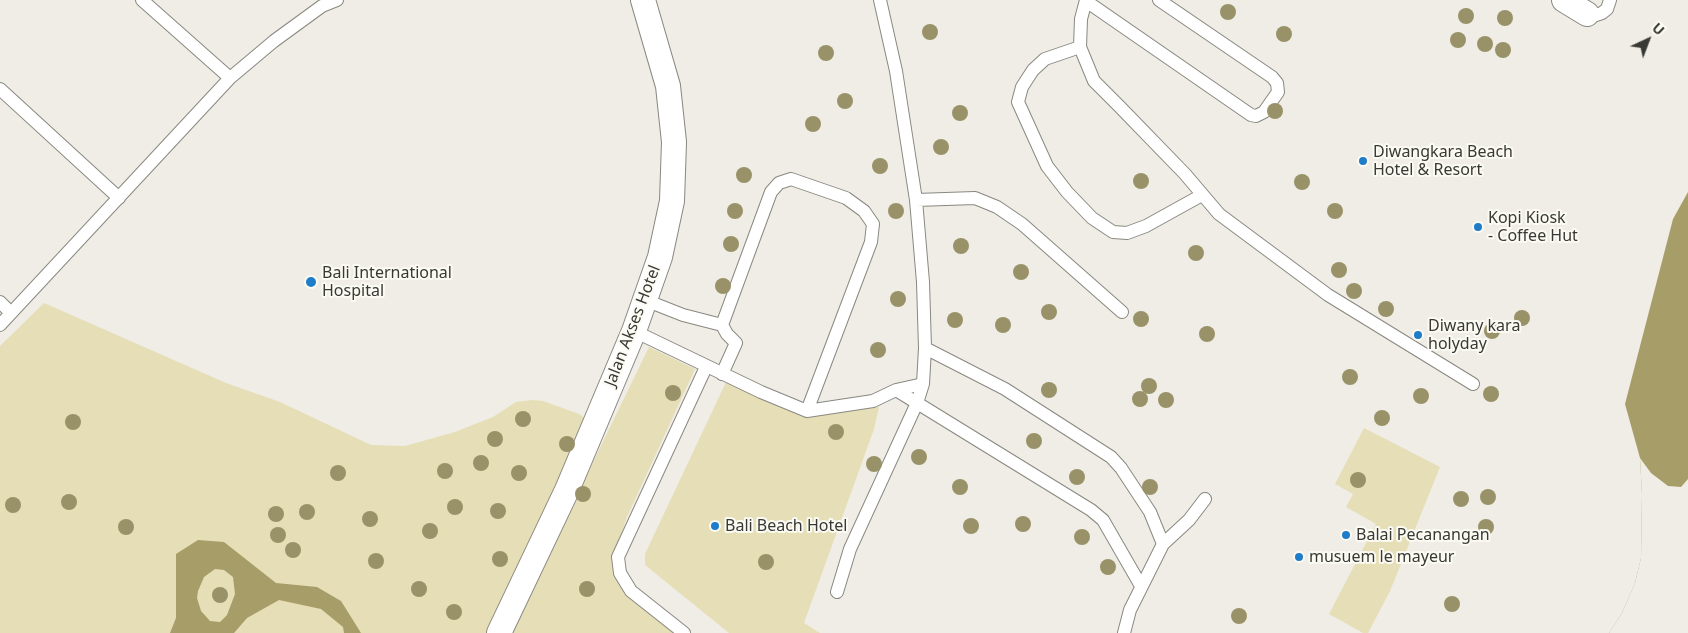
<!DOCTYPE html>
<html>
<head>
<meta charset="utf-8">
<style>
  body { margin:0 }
  #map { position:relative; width:1688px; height:633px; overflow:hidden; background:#efede5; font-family:"Noto Sans",sans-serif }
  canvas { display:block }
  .north { position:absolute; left:1623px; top:15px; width:50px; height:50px; -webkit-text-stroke:4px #fcfbf3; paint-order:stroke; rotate:43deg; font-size:14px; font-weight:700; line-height:20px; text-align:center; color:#383835 }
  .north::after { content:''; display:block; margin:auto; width:18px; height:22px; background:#383835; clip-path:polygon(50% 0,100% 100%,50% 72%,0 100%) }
</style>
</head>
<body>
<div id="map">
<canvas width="1688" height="633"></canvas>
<div class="north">U</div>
</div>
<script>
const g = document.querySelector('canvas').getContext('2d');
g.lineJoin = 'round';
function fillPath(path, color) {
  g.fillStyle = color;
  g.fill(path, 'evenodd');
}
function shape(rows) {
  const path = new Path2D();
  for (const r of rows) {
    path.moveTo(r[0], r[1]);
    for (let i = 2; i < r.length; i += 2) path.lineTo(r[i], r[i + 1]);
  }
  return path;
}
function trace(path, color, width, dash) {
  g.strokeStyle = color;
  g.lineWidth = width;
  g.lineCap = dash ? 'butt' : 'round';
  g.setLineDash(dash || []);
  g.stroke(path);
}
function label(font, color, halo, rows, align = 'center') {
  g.font = font + ' "Noto Sans",sans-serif';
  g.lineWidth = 4;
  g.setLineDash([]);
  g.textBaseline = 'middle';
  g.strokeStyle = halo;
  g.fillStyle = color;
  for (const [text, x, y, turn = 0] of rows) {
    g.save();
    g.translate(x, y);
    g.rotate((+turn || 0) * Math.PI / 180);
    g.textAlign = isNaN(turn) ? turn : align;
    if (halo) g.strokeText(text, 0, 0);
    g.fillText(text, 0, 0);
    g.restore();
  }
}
const green = shape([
  [44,303,226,383,280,402,371,445,405,446,455,432,493,417,516,402,533,400,543,401,579,414,589,421,490,633,0,633,0,346],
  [649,347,695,369,627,517,615,551,616,573,678,633,510,633],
  [728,378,807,413,879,407,874,429,804,623,820,633,729,633,645,565,645,554],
  [1364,428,1440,467,1390,591,1368,633,1363,633,1329,614,1376,524,1346,507,1353,494,1335,484]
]);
const water = shape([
  [1688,192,1688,633,1609,633,1622,613,1635,583,1641,558,1642,495,1640,458,1625,404,1673,219],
  [198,540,224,542,276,583,317,587,341,601,361,633,344,633,343,627,321,609,279,600,247,618,234,633,170,633,176,618,176,554],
  [215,569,224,570,233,577,235,594,227,615,220,622,210,621,201,611,197,598,198,591,204,577]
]);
const pier = shape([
  [1640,458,1651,473,1668,486,1681,487,1688,479,1688,633,1609,633,1622,613,1635,583,1641,558,1642,495]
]);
const lane = shape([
  [142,0,230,78],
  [1086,0,1081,19,1080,47,1094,81,1120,107,1185,174,1219,214,1328,295,1473,384],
  [1086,1,1251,115,1256,116,1264,112,1278,92,1277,83,1272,77,1159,0],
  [1587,14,1596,15,1602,13,1607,9,1610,0],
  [1080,47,1045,59,1033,70,1022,87,1018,102,1047,166,1067,192,1092,218,1113,232,1127,233,1146,226,1202,195],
  [0,89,119,198],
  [916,200,975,198,997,207,1022,224,1122,312],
  [645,300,683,315,722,325],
  [0,302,11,313],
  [0,325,230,78,274,41,322,6,337,0],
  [634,331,761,392,807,411,873,401,896,390,923,384],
  [925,348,1005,389,1111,457,1121,468,1150,512,1163,544],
  [722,374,736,343,727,334,722,325,771,192,779,183,791,179,846,198,864,211,873,224,871,242,807,411],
  [896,390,1091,510,1103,520,1141,586],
  [837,592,850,549,917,403,923,384,925,348,923,282,916,200,896,71,880,0],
  [684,633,631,591,620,573,618,557,706,367],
  [1124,633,1130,610,1163,544,1189,520,1205,499]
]);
const street = shape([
  [1564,0,1587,14],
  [499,633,567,490,634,331,660,257,672,201,674,142,668,86,643,0]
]);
const trees = [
  [1228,12],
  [1466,16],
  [1505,18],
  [930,32],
  [1284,34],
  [1458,40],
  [1485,44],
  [1503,50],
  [826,53],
  [845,101],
  [1275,111],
  [960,113],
  [813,124],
  [941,147],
  [880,166],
  [744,175],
  [1141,181],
  [1302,182],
  [735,211],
  [896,211],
  [1335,211],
  [731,244],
  [961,246],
  [1196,253],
  [1339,270],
  [1021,272],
  [723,286],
  [1354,291],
  [898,299],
  [1386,309],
  [1049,312],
  [1522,318],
  [1141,319],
  [955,320],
  [1003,325],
  [1492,331],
  [1207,334],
  [878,350],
  [1350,377],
  [1149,386],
  [1049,390],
  [673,393],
  [1491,394],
  [1421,396],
  [1140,399],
  [1166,400],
  [1382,418],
  [523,419],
  [73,422],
  [836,432],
  [495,439],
  [1034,441],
  [567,444],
  [919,457],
  [481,463],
  [874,464],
  [445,471],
  [338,473],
  [519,473],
  [1077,477],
  [1358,480],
  [960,487],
  [1150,487],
  [583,494],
  [1488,497],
  [1461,499],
  [69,502],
  [13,505],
  [455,507],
  [498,511],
  [307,512],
  [276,514],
  [370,519],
  [1023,524],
  [971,526],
  [126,527],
  [1486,527],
  [430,531],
  [278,535],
  [1082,537],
  [293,550],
  [500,559],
  [376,561],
  [766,562],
  [1108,567],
  [419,589],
  [587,589],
  [220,595],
  [1452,604],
  [454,612],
  [1239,616]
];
const markers = [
  [1363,161,5,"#1e7cc8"],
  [1478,227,5,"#1e7cc8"],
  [311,282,6,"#1e7cc8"],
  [1418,335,5,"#1e7cc8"],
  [715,526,5,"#1e7cc8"],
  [1346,535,5,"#1e7cc8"],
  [1299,557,5,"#1e7cc8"]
];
const poiNames = [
  ["Diwangkara Beach",1373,152],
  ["Hotel & Resort",1373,170],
  ["Kopi Kiosk",1488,218],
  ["- Coffee Hut",1488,236],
  ["Bali International",322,273],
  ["Hospital",322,291],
  ["Diwany kara",1428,326],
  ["holyday",1428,344],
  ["Bali Beach Hotel",725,526],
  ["Balai Pecanangan",1356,535],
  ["musuem le mayeur",1309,557]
];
const streetNames = [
  ["Jalan Akses Hotel",633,326,-69]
];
fillPath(green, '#e5deb6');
fillPath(water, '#a79d69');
fillPath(pier, '#efede5');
trace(lane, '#898880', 14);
trace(street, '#898880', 26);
trace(lane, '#fff', 12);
trace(street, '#fff', 24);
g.fillStyle = '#999268';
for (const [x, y] of trees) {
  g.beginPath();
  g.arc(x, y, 8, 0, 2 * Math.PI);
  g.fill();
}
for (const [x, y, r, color] of markers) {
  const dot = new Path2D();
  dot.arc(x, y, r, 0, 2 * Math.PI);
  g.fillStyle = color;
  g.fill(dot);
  trace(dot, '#fcfbf3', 2);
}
label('16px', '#383835', '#fcfbf3', poiNames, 'left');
label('16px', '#383835', '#fcfbf3', streetNames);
</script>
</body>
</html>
